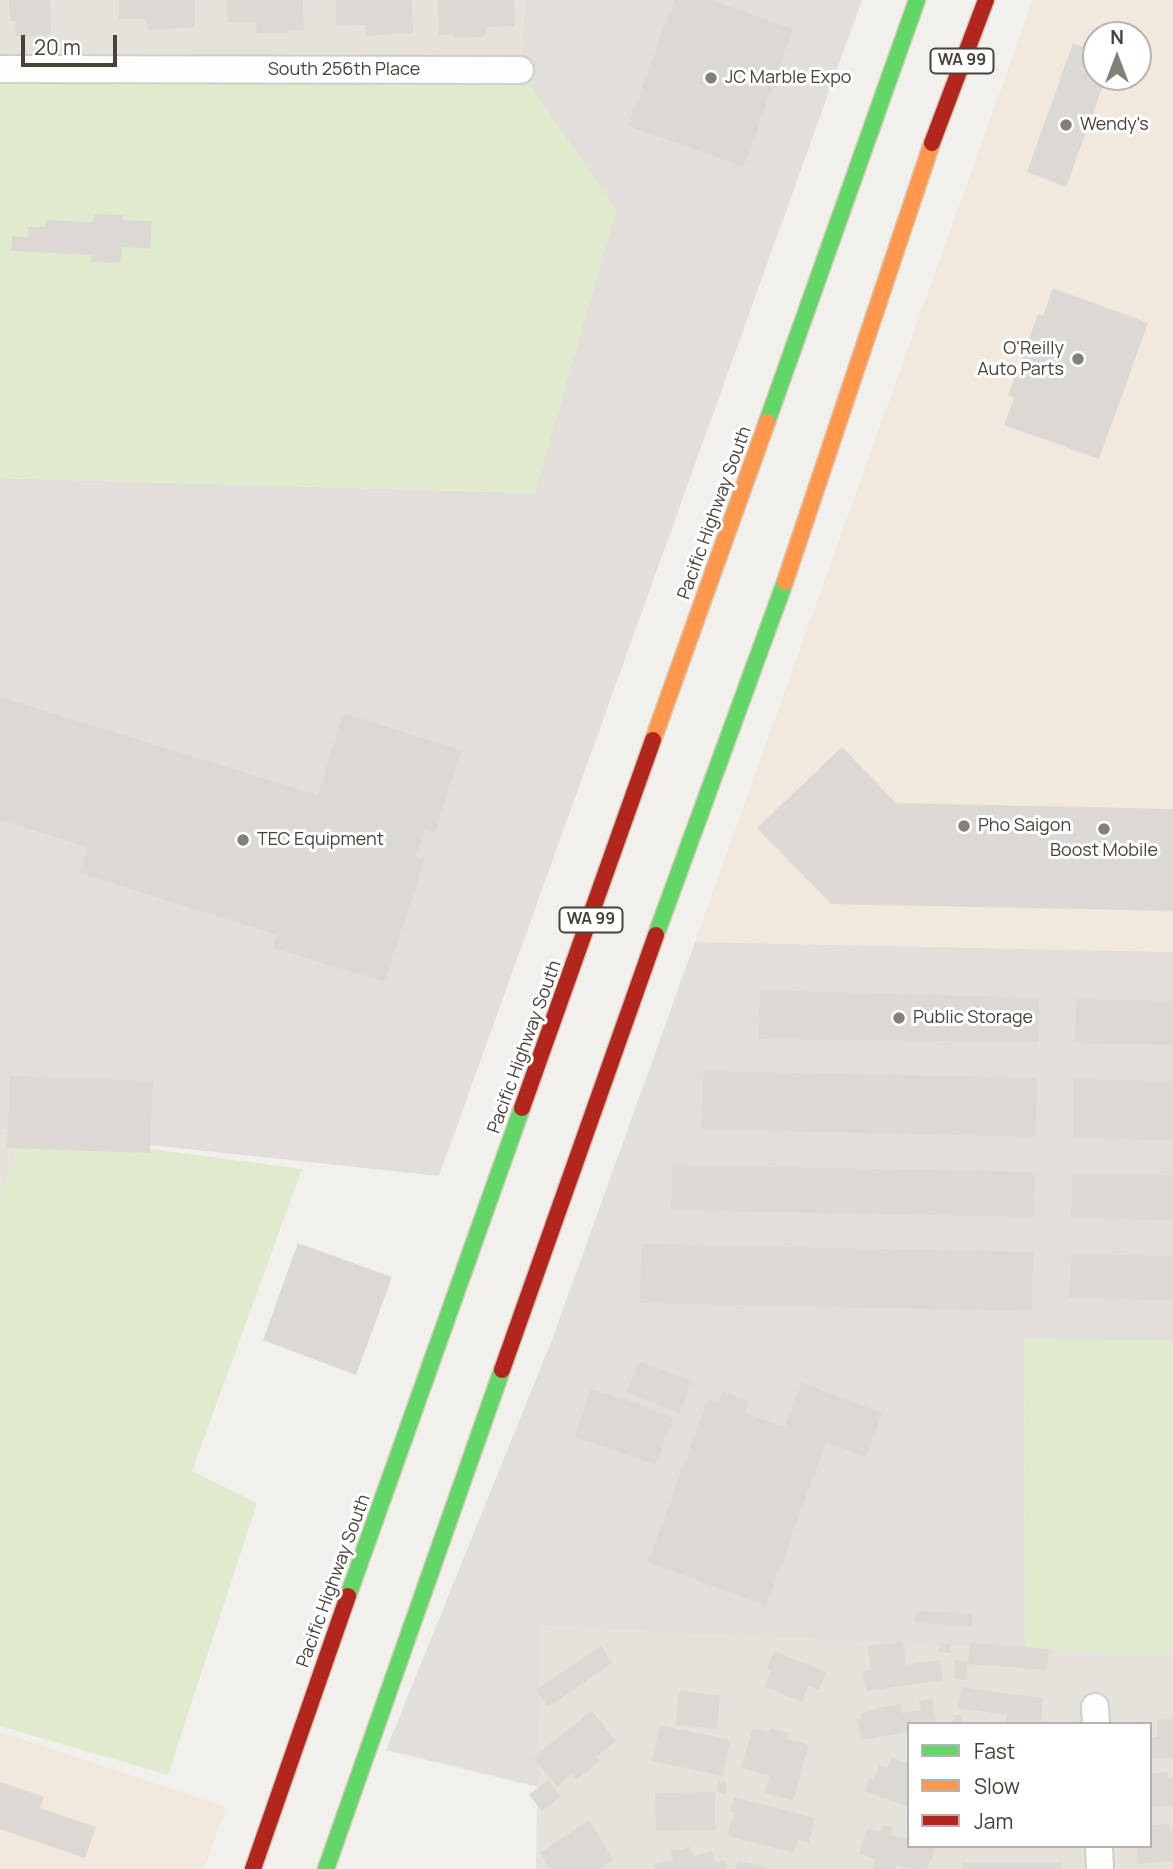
<!DOCTYPE html>
<html>
<head>
<meta charset="utf-8">
<style>
  body { margin:0 }
  #map { position:relative; width:1173px; height:1869px; overflow:hidden; background:#f2f0ed; font-family:Manrope,sans-serif }
  canvas { display:block }
  .legend { position:absolute; left:907px; top:1722px; width:245px; height:126px; box-sizing:border-box; background:#fff; border:2px solid #b6b3af; margin:0; padding:9px 12px; list-style:none; font-size:21px; color:#494238 }
  .legend li { display:flex; align-items:center; gap:14px; height:35px }
  .legend b { width:35px; border:2px solid #b6b3af }
  .north { position:absolute; left:1082px; top:21px; width:70px; height:70px; box-sizing:border-box; background:#fff; border:2px solid #b6b3af; border-radius:50%; rotate:0deg; font-size:19px; font-weight:700; line-height:28px; text-align:center; color:#494238 }
  .north::after { content:''; display:block; margin:auto; width:24px; height:32px; background:#847f77; clip-path:polygon(50% 0,100% 100%,50% 72%,0 100%) }
  .scale { position:absolute; left:21px; top:35px; width:96px; height:32px; box-sizing:border-box; border:4px solid #494238; border-top:0; padding-left:9px; font-size:21px; line-height:24px; white-space:nowrap; color:#494238; -webkit-text-stroke:5px #fff; paint-order:stroke }
</style>
</head>
<body>
<div id="map">
<canvas width="1173" height="1869"></canvas>
<ul class="legend">
<li><b style="height:9px;background:#63d668"></b>Fast</li>
<li><b style="height:9px;background:#ff974d"></b>Slow</li>
<li><b style="height:9px;background:#b3261e"></b>Jam</li>
</ul>
<div class="north">N</div>
<div class="scale">20 m</div>
</div>
<script>
const g = document.querySelector('canvas').getContext('2d');
g.lineJoin = 'round';
function fillPath(path, color) {
  g.fillStyle = color;
  g.fill(path, 'evenodd');
}
function shape(rows) {
  const path = new Path2D();
  for (const r of rows) {
    path.moveTo(r[0], r[1]);
    for (let i = 2; i < r.length; i += 2) path.lineTo(r[i], r[i + 1]);
  }
  return path;
}
function trace(path, color, width, dash) {
  g.strokeStyle = color;
  g.lineWidth = width;
  g.lineCap = dash ? 'butt' : 'round';
  g.setLineDash(dash || []);
  g.stroke(path);
}
function label(font, color, halo, rows, align = 'center') {
  g.font = font + ' Manrope,sans-serif';
  g.lineWidth = 6;
  g.setLineDash([]);
  g.textBaseline = 'middle';
  g.strokeStyle = halo;
  g.fillStyle = color;
  for (const [text, x, y, turn = 0] of rows) {
    g.save();
    g.translate(x, y);
    g.rotate((+turn || 0) * Math.PI / 180);
    g.textAlign = isNaN(turn) ? turn : align;
    if (halo) g.strokeText(text, 0, 0);
    g.fillText(text, 0, 0);
    g.restore();
  }
}
const residential = shape([
  [0,0,525,0,520,70,0,69],
  [0,1129,24,1132,0,1199],
  [540,1626,1173,1653,1173,1869,536,1869],
  [909,1724,1150,1724,1150,1846,909,1846]
]);
const commercial = shape([
  [1033,0,1173,0,1173,952,695,942],
  [1096,35,1138,35,1138,77,1096,77],
  [0,1732,226,1807,204,1869,0,1869]
]);
const industrial = shape([
  [525,0,862,0,439,1176,0,1129,0,478,535,493,520,70],
  [695,942,1173,952,1173,1340,1024,1340,1025,1649,541,1626,538,1787,386,1750,553,1337]
]);
const green = shape([
  [0,69,520,70,616,210,535,493,0,478],
  [24,1132,302,1169,192,1471,257,1503,168,1775,0,1726,0,1199],
  [1024,1339,1173,1340,1173,1654,1025,1649]
]);
const building = shape([
  [9,0,50,0,51,35,16,36,15,21,10,21],
  [119,0,195,0,195,27,148,30,146,19,119,19],
  [227,0,303,0,304,30,289,30,289,33,257,33,255,22,227,22],
  [336,0,412,0,413,33,366,36,366,25,336,26],
  [438,0,514,0,515,26,486,27,486,34,483,34,483,37,453,38,453,35,439,35],
  [674,0,711,0,793,29,744,167,628,126],
  [1073,43,1093,51,1087,67,1096,70,1096,77,1106,77,1066,187,1027,172],
  [94,214,123,215,123,220,152,221,150,249,122,247,121,263,91,262,92,255,11,251,12,236,28,237,28,227,45,227,46,220,93,222],
  [1053,288,1148,323,1099,459,1004,425,1014,398,1008,395,1038,314,1043,316],
  [0,697,318,795,343,713,461,750,435,833,425,829,416,858,424,860,385,982,273,948,277,935,79,873,87,847,0,820],
  [842,747,896,803,1173,809,1173,911,831,904,757,828],
  [760,990,1039,998,1038,1042,758,1039],
  [1076,999,1173,1001,1173,1045,1075,1043],
  [703,1071,1037,1078,1036,1137,701,1129],
  [10,1076,153,1081,150,1153,7,1148],
  [1074,1079,1173,1081,1173,1140,1073,1138],
  [672,1165,1035,1172,1034,1217,671,1210],
  [1072,1174,1173,1175,1173,1220,1071,1218],
  [298,1243,392,1277,356,1375,263,1340],
  [641,1244,1033,1252,1032,1311,640,1303],
  [1071,1254,1173,1256,1173,1300,1069,1298],
  [639,1361,692,1381,679,1413,627,1392],
  [801,1382,882,1413,866,1457,826,1442,766,1606,648,1562,708,1399,718,1402,722,1391,749,1401,745,1413,785,1427],
  [591,1389,649,1407,648,1409,673,1418,656,1465,575,1437],
  [916,1611,973,1614,972,1626,915,1623],
  [903,1642,906,1665,940,1660,943,1680,866,1691,863,1671,871,1669,868,1646],
  [940,1643,951,1644,951,1653,939,1652],
  [970,1643,1049,1649,1047,1670,968,1664,966,1680,954,1679,955,1660,968,1662],
  [601,1646,612,1663,548,1707,536,1690],
  [774,1651,826,1672,819,1690,808,1686,802,1702,765,1687,771,1671,767,1669],
  [961,1687,1043,1698,1041,1724,1006,1724,1007,1715,958,1708],
  [679,1691,720,1695,717,1729,676,1725],
  [932,1699,936,1724,909,1724,909,1732,861,1740,857,1719,862,1719,861,1713,867,1712,867,1710,901,1704,902,1713,921,1710,919,1701],
  [592,1711,616,1741,596,1757,600,1761,576,1780,572,1774,557,1787,533,1757],
  [953,1715,962,1715,962,1724,953,1724],
  [1173,1719,1173,1758,1150,1758,1150,1737,1157,1737,1157,1720],
  [660,1725,730,1740,723,1776,652,1761],
  [753,1728,769,1732,770,1728,789,1733,787,1739,809,1745,793,1801,765,1793,770,1776,741,1768],
  [892,1757,909,1764,909,1807,865,1791,870,1778,874,1780,879,1765,887,1768],
  [1168,1772,1169,1779,1173,1778,1173,1806,1150,1807,1150,1773],
  [548,1780,561,1796,542,1811,529,1795],
  [719,1781,727,1782,725,1794,717,1792],
  [0,1782,44,1797,40,1808,96,1827,85,1858,0,1829],
  [715,1792,715,1830,656,1831,655,1793],
  [734,1797,815,1818,809,1842,798,1840,794,1853,727,1836,734,1813,730,1811],
  [589,1820,613,1859,600,1869,550,1869,540,1853],
  [1169,1824,1170,1831,1173,1831,1173,1861,1138,1864,1136,1846,1150,1846,1150,1825],
  [883,1825,893,1827,891,1835,909,1840,909,1846,936,1848,927,1869,909,1869,896,1865,895,1869,872,1869,875,1859,859,1854,867,1828,880,1832],
  [691,1847,693,1856,713,1851,715,1862,725,1860,727,1869,655,1869,653,1864,673,1860,671,1851],
  [737,1861,767,1866,766,1869,736,1869],
  [963,1862,1061,1862,1061,1869,963,1869]
]);
const street = shape([
  [0,69,520,70],
  [1095,1707,1096,1724],
  [1099,1846,1100,1869]
]);
const fast = shape([
  [767,422,917,0],
  [656,935,785,582],
  [348,1596,522,1108],
  [326,1869,502,1370]
]);
const slow = shape([
  [785,582,932,143],
  [653,740,767,422]
]);
const jam = shape([
  [932,143,986,0],
  [522,1108,653,740],
  [502,1370,656,935],
  [253,1869,348,1596]
]);
const markers = [
  [711,78,7,"#847f77"],
  [1066,125,7,"#847f77"],
  [1078,359,7,"#847f77"],
  [964,826,7,"#847f77"],
  [1104,829,7,"#847f77"],
  [243,840,7,"#847f77"],
  [899,1018,7,"#847f77"]
];
const shields = [
  [962,61,63],
  [591,920,63]
];
const shieldNames = [
  ["WA 99",962,61],
  ["WA 99",591,920]
];
const streetNames = [
  ["South 256th Place",344,70],
  ["Pacific Highway South",715,513,-70],
  ["Pacific Highway South",525,1047,-70],
  ["Pacific Highway South",334,1581,-70]
];
const poiNames = [
  ["JC Marble Expo",725,78],
  ["Wendy's",1080,125],
  ["O'Reilly",1064,349,"right"],
  ["Auto Parts",1064,370,"right"],
  ["Pho Saigon",978,826],
  ["TEC Equipment",257,840],
  ["Boost Mobile",1104,851,"center"],
  ["Public Storage",913,1018]
];
fillPath(residential, '#e5e2db');
fillPath(commercial, '#f1e9de');
fillPath(industrial, '#e2dfdb');
fillPath(green, '#e0ebce');
fillPath(building, '#dcd9d5');
trace(street, '#d0ceca', 30);
trace(fast, '#d4ccbb', 19);
trace(slow, '#d4ccbb', 19);
trace(jam, '#d4ccbb', 19);
trace(street, '#fdfdfc', 26);
trace(fast, '#63d668', 16);
trace(slow, '#ff974d', 16);
trace(jam, '#b3261e', 16);
for (const [x, y, r, color] of markers) {
  const dot = new Path2D();
  dot.arc(x, y, r, 0, 2 * Math.PI);
  g.fillStyle = color;
  g.fill(dot);
  trace(dot, '#fff', 2.5);
}
for (const [x, y, w] of shields) {
  const box = new Path2D();
  box.roundRect(x - w / 2, y - 12.5, w, 25, 5);
  g.fillStyle = '#fff';
  g.fill(box);
  trace(box, '#494238', 2);
}
label('bold 16px', '#494238', null, shieldNames);
label('18px', '#494238', '#fff', streetNames);
label('18px', '#494238', '#fff', poiNames, 'left');
</script>
</body>
</html>
